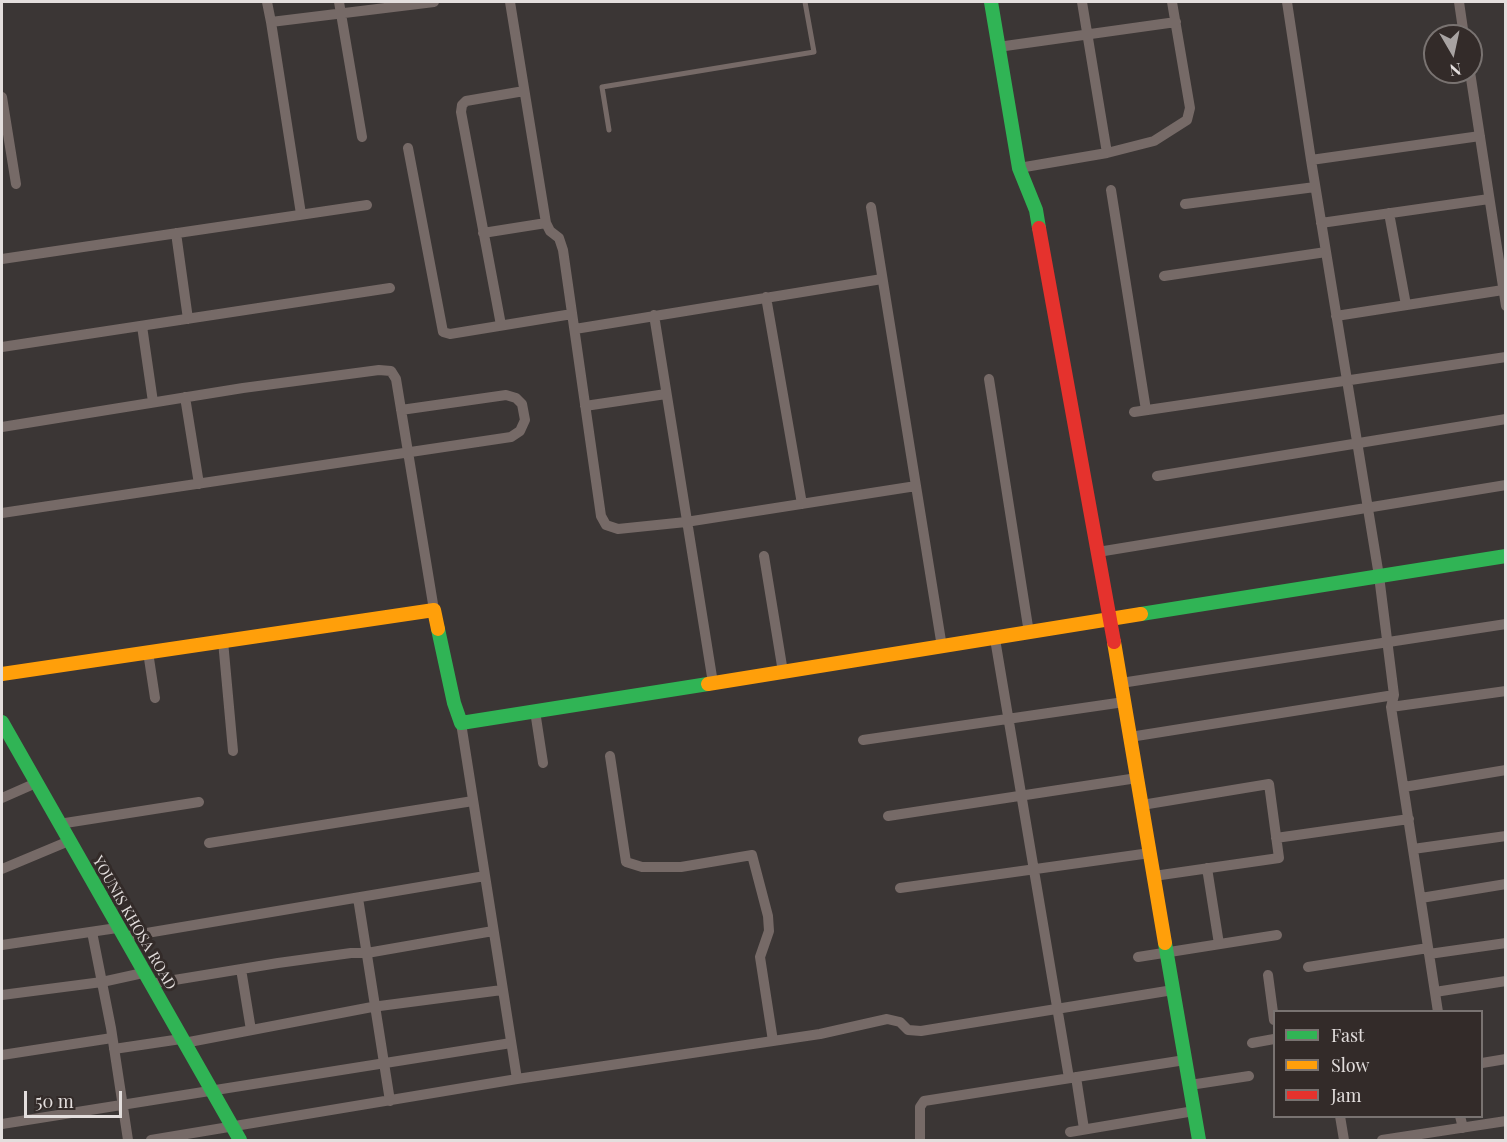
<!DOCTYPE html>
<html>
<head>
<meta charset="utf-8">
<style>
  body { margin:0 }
  #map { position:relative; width:1507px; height:1142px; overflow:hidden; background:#3b3635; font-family:"Playfair Display",serif }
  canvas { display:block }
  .frame { position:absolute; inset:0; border:3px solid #e3dedd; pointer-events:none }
  .legend { position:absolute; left:1273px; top:1010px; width:210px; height:108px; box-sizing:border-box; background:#332b29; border:2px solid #797371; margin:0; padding:8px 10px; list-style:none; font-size:18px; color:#e3dedd }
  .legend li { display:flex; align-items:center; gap:12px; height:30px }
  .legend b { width:30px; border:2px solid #797371 }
  .north { position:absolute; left:1423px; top:24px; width:60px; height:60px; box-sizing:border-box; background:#332b29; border:2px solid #797371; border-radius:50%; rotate:171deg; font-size:16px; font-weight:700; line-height:24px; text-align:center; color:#e3dedd }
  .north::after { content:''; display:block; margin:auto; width:21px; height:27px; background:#a8a3a2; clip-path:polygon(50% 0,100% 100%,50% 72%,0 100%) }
  .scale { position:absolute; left:24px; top:1091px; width:98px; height:27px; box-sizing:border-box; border:3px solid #e3dedd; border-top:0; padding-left:8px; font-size:18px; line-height:21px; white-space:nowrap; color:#e3dedd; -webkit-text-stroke:4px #332b29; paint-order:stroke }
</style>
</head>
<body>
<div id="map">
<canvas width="1507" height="1142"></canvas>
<div class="frame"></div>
<ul class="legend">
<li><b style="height:8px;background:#30b455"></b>Fast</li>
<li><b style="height:8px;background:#ff9f0a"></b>Slow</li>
<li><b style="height:8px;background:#e5322d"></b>Jam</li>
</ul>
<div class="north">N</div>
<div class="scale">50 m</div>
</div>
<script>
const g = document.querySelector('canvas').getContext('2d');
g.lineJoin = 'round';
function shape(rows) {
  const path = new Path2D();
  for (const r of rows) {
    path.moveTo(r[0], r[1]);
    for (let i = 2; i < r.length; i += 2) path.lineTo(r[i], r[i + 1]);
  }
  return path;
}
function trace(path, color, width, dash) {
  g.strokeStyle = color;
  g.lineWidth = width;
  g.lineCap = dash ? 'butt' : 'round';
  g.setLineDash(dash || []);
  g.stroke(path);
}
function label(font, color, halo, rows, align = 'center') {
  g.font = font + ' "Playfair Display",serif';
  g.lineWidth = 6;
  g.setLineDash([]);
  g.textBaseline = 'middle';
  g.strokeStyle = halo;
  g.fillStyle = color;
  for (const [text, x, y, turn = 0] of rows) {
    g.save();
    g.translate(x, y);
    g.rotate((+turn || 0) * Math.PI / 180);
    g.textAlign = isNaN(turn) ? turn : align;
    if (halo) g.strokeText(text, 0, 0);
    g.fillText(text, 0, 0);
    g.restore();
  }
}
const lane = shape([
  [609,130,602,87,814,52,805,2]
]);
const street = shape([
  [267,2,271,22],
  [339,2,362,137],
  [510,2,546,223,550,231,559,238,563,250,601,516,606,525,618,529,686,522,916,486],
  [1082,2,1107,153],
  [1287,2,1311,160,1379,576,1394,695,1391,707,1438,1012],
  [1459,2,1464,36],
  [998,47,1176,22],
  [1470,72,1506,306],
  [2,97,16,184],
  [408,148,443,332,450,334,572,314],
  [1311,160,1480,136],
  [1019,168,1107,153,1154,141,1187,120,1190,108,1172,2],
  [1111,190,1146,410],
  [1185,204,1315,187],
  [871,207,942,647],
  [1389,213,1406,305],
  [301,214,271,22,434,2],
  [1321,223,1489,199],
  [176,233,188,319],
  [483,233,546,223],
  [2,259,367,205],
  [1164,276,1326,252],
  [766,297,802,504],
  [654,315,713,683],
  [1336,316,1503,290],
  [501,325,461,112,462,105,466,101,524,91],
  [142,326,153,402],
  [575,329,882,279],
  [2,347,390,288],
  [989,379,1029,633],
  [185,397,199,484],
  [585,406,666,394],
  [1134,412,1506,357],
  [2,427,243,388,379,370,391,371,396,379,434,610],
  [1157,476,1506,419],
  [2,513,511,437,520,431,525,420,522,404,516,398,506,395,401,410],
  [1098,552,1506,485],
  [764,556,783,672],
  [995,639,1069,1078],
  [223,641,233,751],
  [148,652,155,698],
  [1121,683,1506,624],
  [1391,707,1506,691],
  [535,711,543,763],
  [461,723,517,1079],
  [1130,737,1394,695],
  [863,740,1124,702],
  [610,756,626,862,642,867,681,867,752,855,768,916,769,931,760,957,773,1041],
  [1404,787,1506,770],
  [2,798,36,783],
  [1142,805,1269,784,1279,858,1154,876],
  [888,816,1137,778],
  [59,824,199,802],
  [1276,838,1409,819],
  [209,843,473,801],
  [1413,849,1506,836],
  [1207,868,1219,944],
  [2,869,69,841],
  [900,888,1150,853],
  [358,898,390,1101],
  [1421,898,1506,884],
  [92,932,111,1028,128,1140],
  [123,937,485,876],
  [2,945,117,928],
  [1429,954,1506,943],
  [1138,957,1277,935],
  [1308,967,1428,948],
  [241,969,251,1030],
  [1268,975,1274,1020],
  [150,984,278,963,351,953,367,953,493,931],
  [1435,992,1506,981],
  [2,995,102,982,143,973],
  [184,1043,372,1007,502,990],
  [1252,1043,1274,1039],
  [114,1049,181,1039],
  [2,1055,112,1038],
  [1482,1063,1506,1059],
  [1076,1077,1084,1129],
  [1190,1085,1249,1076],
  [1340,1116,1344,1140],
  [1460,1116,1463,1128],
  [2,1124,511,1043],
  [1070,1132,1194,1111],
  [151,1140,517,1079,820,1034,887,1019,900,1022,908,1030,921,1031,1173,990],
  [920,1140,920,1107,924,1101,1185,1060],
  [1382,1140,1506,1121]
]);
const fast = shape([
  [991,2,1019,168,1036,210,1039,228],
  [1141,614,1506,556],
  [438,629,454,703,461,723,708,684],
  [2,722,240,1140],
  [1165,943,1199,1140]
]);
const slow = shape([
  [1114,642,1165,943],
  [2,674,434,610,438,629],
  [708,684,1141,614]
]);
const jam = shape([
  [1039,228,1114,642]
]);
const streetNames = [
  ["YOUNIS KHOSA ROAD",134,923,60]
];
trace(lane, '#766a67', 5);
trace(street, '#766a67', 10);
trace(fast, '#30b455', 14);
trace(slow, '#ff9f0a', 14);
trace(jam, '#e5322d', 14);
label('15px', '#e3dedd', '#332b29', streetNames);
</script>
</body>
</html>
